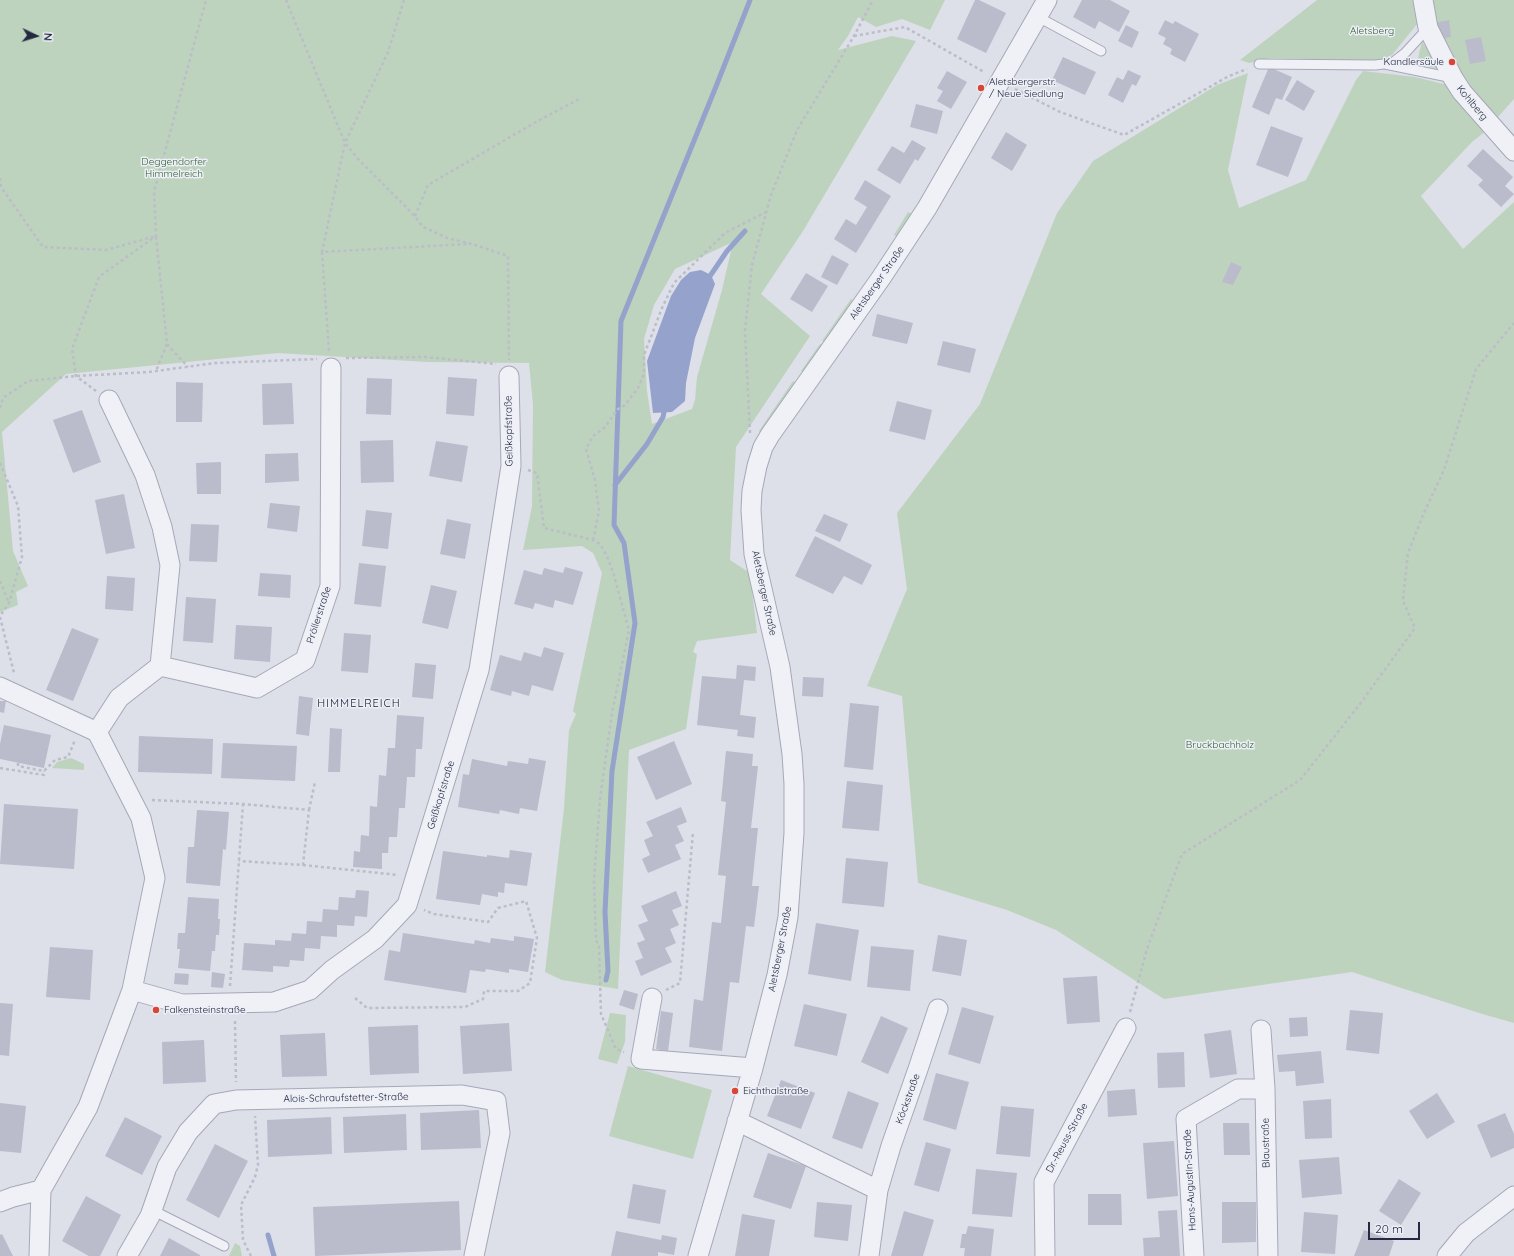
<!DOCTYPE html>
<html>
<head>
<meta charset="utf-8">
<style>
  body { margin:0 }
  #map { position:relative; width:1514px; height:1256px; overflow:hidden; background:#dddfe9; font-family:Quicksand,sans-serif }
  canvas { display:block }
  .north { position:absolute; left:16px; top:16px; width:40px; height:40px; -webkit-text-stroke:3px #edeff6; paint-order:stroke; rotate:94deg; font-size:11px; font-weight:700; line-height:16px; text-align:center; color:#252941 }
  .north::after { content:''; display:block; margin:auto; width:14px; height:18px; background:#252941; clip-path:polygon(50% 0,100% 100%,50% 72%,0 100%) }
  .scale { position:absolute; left:1368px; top:1222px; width:52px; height:18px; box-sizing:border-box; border:2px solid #252941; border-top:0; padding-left:5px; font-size:12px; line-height:14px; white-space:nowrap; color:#252941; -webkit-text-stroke:3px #edeff6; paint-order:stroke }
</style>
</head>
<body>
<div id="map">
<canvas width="1514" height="1256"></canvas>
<div class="north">N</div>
<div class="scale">20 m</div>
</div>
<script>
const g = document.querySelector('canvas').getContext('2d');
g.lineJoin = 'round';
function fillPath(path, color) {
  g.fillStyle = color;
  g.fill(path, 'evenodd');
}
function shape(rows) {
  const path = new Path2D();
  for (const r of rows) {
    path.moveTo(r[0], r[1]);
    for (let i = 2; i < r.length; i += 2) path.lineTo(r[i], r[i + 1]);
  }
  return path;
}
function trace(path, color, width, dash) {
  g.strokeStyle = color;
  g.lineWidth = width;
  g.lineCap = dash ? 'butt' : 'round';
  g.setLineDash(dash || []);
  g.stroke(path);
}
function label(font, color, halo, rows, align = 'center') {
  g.font = font + ' Quicksand,sans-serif';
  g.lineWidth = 3;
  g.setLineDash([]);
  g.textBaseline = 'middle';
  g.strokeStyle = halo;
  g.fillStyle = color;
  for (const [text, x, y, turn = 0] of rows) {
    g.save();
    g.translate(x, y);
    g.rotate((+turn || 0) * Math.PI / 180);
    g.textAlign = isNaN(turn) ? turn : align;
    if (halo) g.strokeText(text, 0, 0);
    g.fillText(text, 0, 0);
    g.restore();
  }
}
const green = shape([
  [0,0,945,0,930,30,902,19,876,27,858,17,848,36,838,50,892,36,916,41,803,231,761,294,810,336,736,447,730,560,750,573,757,633,697,641,693,652,697,654,686,729,629,750,618,989,562,980,545,972,564,808,569,730,576,714,573,711,602,573,593,553,582,546,523,550,532,506,533,405,529,363,427,362,278,353,66,374,2,432,13,551,28,586,16,592,18,605,0,612],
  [733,242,722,290,697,377,695,400,692,409,652,424,647,391,644,339,654,305,675,269],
  [1317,0,1414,0,1418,23,1392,55,1379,61,1271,58,1249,63,1240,60],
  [1427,0,1514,0,1514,99,1498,117,1459,77],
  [1422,41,1439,69,1417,63],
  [1363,71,1415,77,1452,86,1487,130,1472,142,1421,196,1463,249,1514,202,1514,1023,1479,1013,1352,972,1164,999,1056,930,1007,910,918,883,902,696,867,686,907,589,897,513,980,404,1057,213,1093,161,1217,85,1248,73,1228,170,1239,208,1306,180,1356,80],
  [908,212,912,214,899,238,894,235],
  [851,299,855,302,827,342,822,341],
  [820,344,825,346,805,373,801,371],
  [793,381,797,385,760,433,759,431],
  [71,758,84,764,84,770,52,768,57,762],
  [610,1013,626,1015,625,1042,617,1064,598,1059],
  [628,1066,712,1090,693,1159,609,1136],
  [235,1243,240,1246,242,1256,229,1256]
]);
const water = shape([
  [701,270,711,275,715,284,695,338,686,383,685,401,672,412,653,413,647,361,671,296,681,280,690,272]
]);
const stream = shape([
  [708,279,727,251,745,231],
  [615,485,647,444,663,417,665,407],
  [606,980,608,971,605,912,612,771,635,623,624,543,614,525,621,321,717,84,750,0],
  [268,1235,274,1256]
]);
const building = shape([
  [975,0,979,0,1006,13,986,53,957,39],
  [1082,0,1110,0,1130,11,1119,32,1099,21,1095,29,1073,17],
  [1165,20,1173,24,1175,21,1199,34,1185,62,1170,54,1172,49,1163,44,1166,38,1158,34],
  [1449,20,1451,37,1437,39,1434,23],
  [1126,25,1139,32,1132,48,1118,41],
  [1481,37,1486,61,1470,64,1465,40],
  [1063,57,1096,72,1085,95,1052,80],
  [1269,67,1292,77,1282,100,1276,98,1269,115,1252,107],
  [1128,70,1141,76,1136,86,1132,84,1123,103,1108,95,1117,77,1123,80],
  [947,71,967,82,951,109,937,101,943,91,937,88],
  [1297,80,1315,91,1304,111,1285,100],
  [916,104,943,111,937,134,910,127],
  [1271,126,1303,138,1288,177,1256,165],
  [1006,132,1027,145,1012,171,991,158],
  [912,140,926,148,918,161,915,159,900,184,877,170,892,146,904,153],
  [1483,149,1513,177,1505,186,1514,194,1501,207,1478,185,1483,180,1467,166],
  [865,180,891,196,856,253,834,239,846,219,856,225,867,207,854,199],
  [832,255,849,264,837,285,821,277],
  [1231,262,1242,267,1233,285,1222,282],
  [806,273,828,286,812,312,790,299],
  [877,314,913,323,907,344,872,336],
  [943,341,976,349,970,373,937,365],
  [448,377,477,379,474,416,446,414],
  [367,378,392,379,391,415,366,414],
  [176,382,203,383,202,422,176,422],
  [292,383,294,424,263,425,262,384],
  [897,401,932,410,925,440,889,431],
  [82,410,101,462,73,473,53,420],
  [393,440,394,482,361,483,360,441],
  [436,441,468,446,462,482,429,476],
  [298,453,299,481,265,483,265,454],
  [221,462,221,494,197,494,196,463],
  [124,494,135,548,106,554,95,500],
  [270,503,300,506,297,532,267,528],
  [366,510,392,513,388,549,362,546],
  [824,514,848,524,840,542,815,531],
  [447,519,471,524,465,559,440,554],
  [191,524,219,525,217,562,189,561],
  [815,536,872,565,862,585,844,576,833,594,795,576],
  [359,563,386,566,381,607,354,604],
  [565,567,583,572,573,605,555,600,553,608,535,603,533,609,514,604,524,570,542,575,544,568,563,573],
  [260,573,291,575,290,598,258,596],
  [107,576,135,578,133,611,105,609],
  [431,585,457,591,448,629,422,623],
  [186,597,216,599,213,643,183,641],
  [236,625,272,627,270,662,234,659],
  [72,628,99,639,73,701,46,690],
  [344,633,371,635,368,673,341,671],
  [544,647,564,653,553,691,532,685,529,696,512,691,511,696,490,690,500,655,521,661,524,652,541,657],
  [415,663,436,665,433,699,412,697],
  [737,665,756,667,755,681,744,680,740,715,756,717,754,738,737,736,738,730,697,725,702,676,736,679],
  [803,677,824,678,823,697,802,696],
  [299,696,313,698,309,736,296,734],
  [0,701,6,701,4,713,0,712],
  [850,703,879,706,873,770,844,767],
  [397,715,424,717,422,749,416,749,415,777,407,777,405,808,399,808,397,837,389,837,388,853,382,853,382,869,353,867,354,851,360,852,361,835,369,836,370,806,377,807,379,775,386,776,388,748,395,748],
  [4,725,51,735,44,768,0,759,0,744],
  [330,728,342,729,340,772,328,772],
  [139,736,213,739,212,774,138,772],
  [674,741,692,784,656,800,637,757],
  [223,743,297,746,295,781,221,778],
  [726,751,753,754,752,766,758,766,751,828,758,828,752,886,759,886,754,927,746,926,739,983,730,982,722,1051,689,1047,694,999,703,1001,712,922,721,923,726,876,718,875,726,802,721,801],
  [529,758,546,761,537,811,520,808,519,814,500,810,499,814,458,807,463,774,469,775,472,759,507,766,508,761,528,764],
  [847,781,883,785,879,831,842,828],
  [4,804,78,809,74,869,0,864],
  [681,807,687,822,677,826,684,841,675,845,681,859,648,873,642,859,650,855,644,840,653,836,646,822],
  [197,810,229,812,226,850,223,849,220,886,186,883,188,847,194,847],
  [510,850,532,853,527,886,505,883,504,893,498,892,498,897,482,894,480,905,436,899,443,851,487,857,487,855,509,858],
  [846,858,888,862,884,907,842,903],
  [356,890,369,891,367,917,355,916,354,926,337,925,337,937,321,936,320,949,305,948,304,961,290,960,289,967,273,966,273,972,242,970,244,943,275,945,275,940,291,941,292,933,306,934,307,921,322,922,323,909,338,910,339,897,355,898],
  [676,891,682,906,672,910,679,925,670,929,676,943,665,948,672,962,641,976,635,961,643,958,637,943,645,940,638,925,648,921,641,906],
  [188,897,219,899,218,919,220,919,219,935,216,935,215,951,212,951,210,971,178,968,180,949,177,949,178,933,185,933],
  [816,923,859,930,851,981,808,974],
  [403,933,474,944,475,940,490,943,491,938,514,941,514,936,534,939,528,972,509,969,509,973,486,969,485,972,470,970,466,993,384,980,389,950,400,952],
  [938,935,967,940,961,976,932,971],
  [871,946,914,950,910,991,867,987],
  [50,947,93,950,90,1000,46,997],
  [212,972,225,974,223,988,211,987],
  [175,973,189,974,188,985,174,984],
  [1097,976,1100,1022,1067,1024,1063,978],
  [624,990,638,994,634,1010,619,1005],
  [0,1003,13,1004,9,1056,0,1055],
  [804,1004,847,1014,837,1056,794,1046],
  [962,1007,994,1016,980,1064,948,1054],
  [1350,1010,1383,1013,1379,1054,1346,1050],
  [661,1011,673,1013,668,1051,656,1049],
  [881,1016,908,1028,888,1074,861,1062],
  [1307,1017,1308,1036,1290,1037,1289,1018],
  [509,1023,512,1071,463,1074,460,1026],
  [418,1025,419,1073,370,1075,368,1027],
  [1231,1030,1237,1074,1210,1078,1204,1034],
  [325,1033,327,1076,282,1077,280,1035],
  [204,1040,206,1082,163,1084,162,1042],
  [1321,1051,1324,1083,1296,1086,1295,1071,1279,1072,1277,1055],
  [1184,1052,1185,1087,1158,1088,1157,1053],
  [936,1073,969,1082,956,1130,923,1120],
  [781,1080,815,1093,801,1129,767,1116],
  [1135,1089,1137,1115,1108,1117,1107,1091],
  [848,1091,879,1103,862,1149,832,1138],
  [1437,1093,1455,1122,1427,1139,1409,1111],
  [1331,1099,1332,1138,1305,1139,1303,1101],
  [0,1103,26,1106,21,1153,0,1151],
  [1001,1106,1034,1109,1030,1157,996,1154],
  [479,1110,481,1148,421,1150,420,1113],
  [1505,1113,1514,1134,1514,1148,1491,1158,1477,1125],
  [406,1114,407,1150,344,1153,343,1117],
  [125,1117,162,1136,142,1175,105,1156],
  [331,1117,332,1154,268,1157,267,1120],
  [1223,1123,1249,1123,1250,1155,1224,1155],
  [1174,1141,1178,1196,1147,1199,1143,1143],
  [926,1142,951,1149,939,1192,914,1185],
  [215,1144,248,1161,219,1218,186,1200],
  [768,1153,806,1166,791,1209,753,1197],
  [1339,1157,1342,1194,1302,1198,1299,1160],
  [976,1169,1017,1173,1012,1217,972,1214],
  [1399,1179,1421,1193,1401,1225,1379,1211],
  [633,1184,666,1190,660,1224,627,1218],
  [1088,1194,1121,1194,1122,1225,1088,1225],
  [86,1196,121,1215,100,1256,89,1256,62,1241],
  [459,1201,461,1250,315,1256,313,1207],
  [817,1202,852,1205,848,1241,814,1237],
  [1222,1202,1256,1202,1256,1242,1222,1243],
  [1177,1210,1180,1256,1144,1256,1143,1238,1160,1237,1158,1211],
  [904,1211,934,1220,923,1256,891,1256],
  [1304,1212,1338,1215,1335,1254,1301,1252],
  [742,1214,775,1220,769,1256,735,1256],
  [968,1226,994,1229,991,1256,964,1256,965,1248,960,1248,962,1234,966,1234],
  [1364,1230,1394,1241,1389,1256,1354,1256],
  [616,1231,661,1240,662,1235,677,1238,674,1255,658,1252,658,1256,611,1256],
  [2,1234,13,1256,0,1256,0,1235],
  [169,1238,200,1255,200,1256,160,1256]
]);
const path = shape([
  [286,0,345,143,357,158,412,213,423,227,447,238,472,244,508,256,509,360],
  [404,0,388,52,345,143,322,252,468,244],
  [854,36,905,27,984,72],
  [1015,89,1060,112,1124,135,1229,76,1247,69],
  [0,178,1,187,43,247,106,250,156,236,167,344,156,371],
  [415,216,428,185,536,122,581,98],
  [322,252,329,351],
  [167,344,188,367],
  [346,358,426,357,496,364],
  [96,391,76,376,72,349,99,277,156,236,154,192,206,0],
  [0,408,3,398,28,381,76,376,149,372,215,363,317,359],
  [750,433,745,330,752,265,771,195,797,130,854,36,873,0],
  [0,463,18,506,22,557,9,603,0,616],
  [528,470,537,473,544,528,593,540,600,544,607,556,613,572,629,630,612,713,600,799,594,880,596,940,599,946,601,1014,616,1049,624,1052],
  [593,540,599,511,595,480,586,449,593,436,604,428,618,409,625,405,638,388,644,374,644,355,662,308,674,283,725,233,766,212],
  [0,581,9,603],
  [0,617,14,673],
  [18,763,18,766,44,771,55,760,68,757,75,740],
  [0,768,44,775,44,771],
  [152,800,243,804,309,810,303,865,239,861],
  [309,810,315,782],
  [303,865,398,875],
  [230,986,243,804],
  [666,990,680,983,693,832],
  [355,998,367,1008,465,1007,483,999,484,991,518,991,530,983,537,938,526,901,498,908,488,922,434,914,424,910],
  [1130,1012,1147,949,1182,854,1300,780,1360,704,1415,628,1403,601,1408,553,1423,515,1444,470,1476,369,1514,323],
  [235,1021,236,1082],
  [251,1256,243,1240,241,1205,255,1177,258,1165,255,1116]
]);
const lane = shape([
  [1038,17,1101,51],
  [1259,64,1375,65,1392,63,1405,53,1428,28],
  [1385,64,1453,78],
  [152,1210,224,1246]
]);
const street = shape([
  [1423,0,1428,28,1453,78,1462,92,1514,151],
  [160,666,257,688,305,660,330,586,331,368],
  [0,687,97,732,141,818,155,878,132,990,88,1107,41,1190,39,1256],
  [97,732,119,698,160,666,170,565,162,527,145,475,109,400],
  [132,990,182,1004,274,1002,310,990,332,970,375,939,407,905,479,670,511,466,509,376],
  [652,998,641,1059,753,1068],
  [1261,1030,1265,1089,1268,1256],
  [737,1121,878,1190],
  [0,1202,13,1197,41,1190],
  [127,1256,150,1216,167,1167,188,1132,214,1104,236,1100,462,1095,496,1101,500,1133,474,1256],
  [698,1256,753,1068,777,975,788,917,794,833,794,784,792,754,780,667,754,554,751,510,752,491,757,466,763,447,770,435,881,278,927,208,1047,0],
  [869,1256,878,1190,891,1146,918,1069,938,1009],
  [1045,1256,1044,1182,1126,1028],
  [1194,1256,1186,1119,1238,1089,1265,1089],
  [1447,1256,1466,1233,1514,1196]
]);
const markers = [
  [1452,62,4,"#da4636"],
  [981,88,4,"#da4636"],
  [156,1010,4,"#da4636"],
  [735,1091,4,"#da4636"]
];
const parkNames = [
  ["Aletsberg",1372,31],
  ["Deggendorfer",174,162],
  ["Himmelreich",174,174],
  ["Bruckbachholz",1220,745]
];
const poiNames = [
  ["Kandlersäule",1444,62,"right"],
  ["Aletsbergerstr.",989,82],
  ["/ Neue Siedlung",989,94],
  ["Falkensteinstraße",164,1010],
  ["Eichthalstraße",743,1091]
];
const streetNames = [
  ["Kohlberg",1472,103,50],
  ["Aletsberger Straße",877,283,-55],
  ["Geißkopfstraße",509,431,-91],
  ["Aletsberger Straße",764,593,78],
  ["Pröllerstraße",319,615,-72],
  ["Geißkopfstraße",441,795,-73],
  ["Aletsberger Straße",780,949,-79],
  ["Alois-Schraufstetter-Straße",346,1098,-1],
  ["Köckstraße",908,1099,-70],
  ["Dr.-Reuss-Straße",1067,1138,-62],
  ["Blaustraße",1266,1143,-91],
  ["Hans-Augustin-Straße",1190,1180,-93]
];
const neighbourhoodNames = [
  ["HIMMELREICH",359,704]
];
fillPath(green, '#bed3be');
fillPath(water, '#95a2cc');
trace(stream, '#95a2cc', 5);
fillPath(building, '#babccc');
trace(lane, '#a6a8b7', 11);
trace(street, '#a6a8b7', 21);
trace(path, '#bbbdc8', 2.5, [3, 3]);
trace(lane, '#f0f1f7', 9);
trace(street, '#f0f1f7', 19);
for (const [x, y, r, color] of markers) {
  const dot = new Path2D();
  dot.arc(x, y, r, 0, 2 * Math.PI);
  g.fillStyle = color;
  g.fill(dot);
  trace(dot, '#edeff6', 1.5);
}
label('10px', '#315e34', '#edeff6', parkNames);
label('10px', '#252941', '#edeff6', poiNames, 'left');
label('10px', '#252941', '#edeff6', streetNames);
g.letterSpacing = '1px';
label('11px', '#181a31', '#edeff6', neighbourhoodNames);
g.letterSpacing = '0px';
</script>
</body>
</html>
